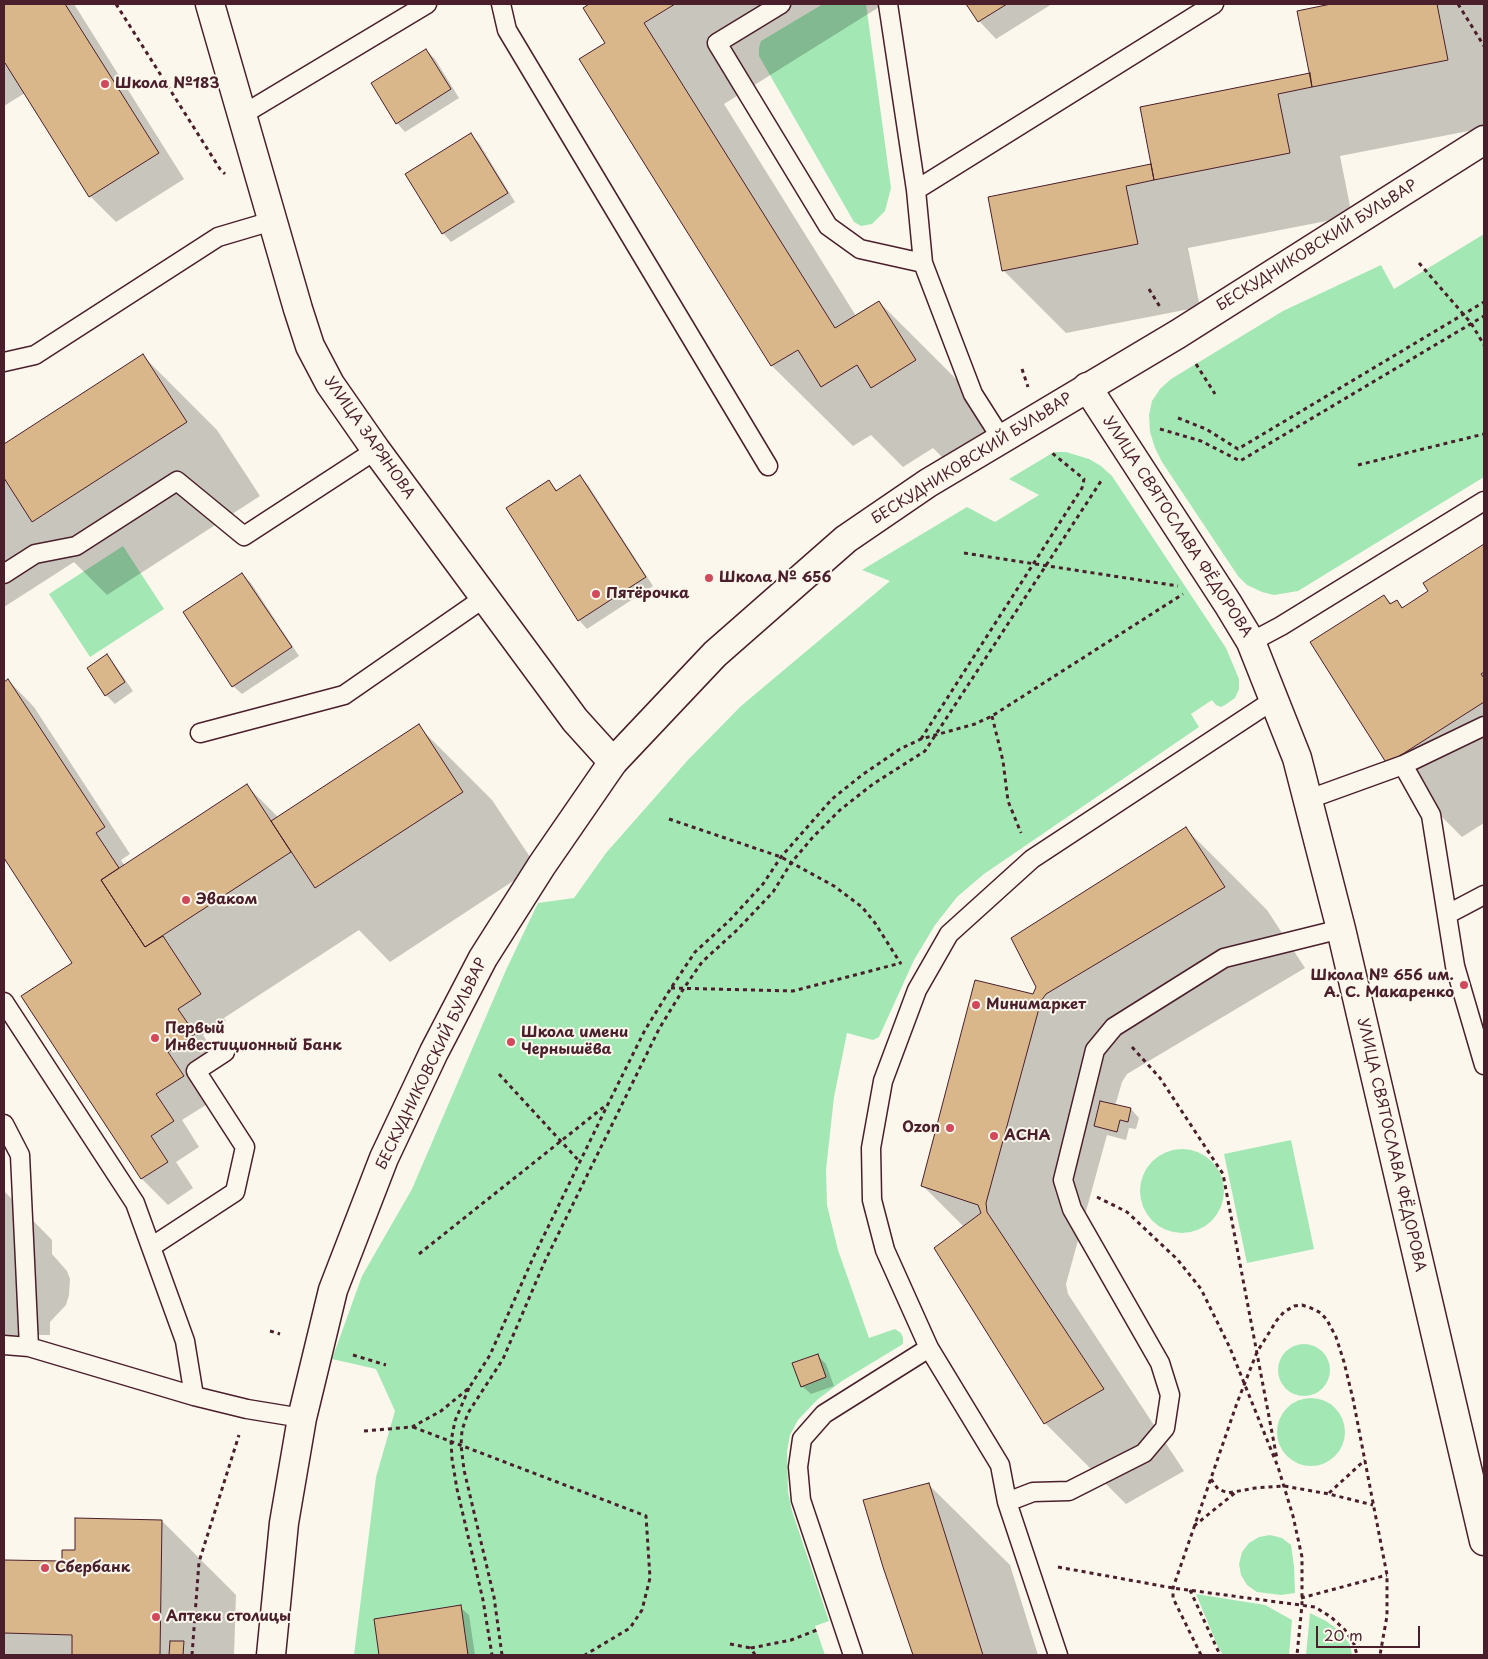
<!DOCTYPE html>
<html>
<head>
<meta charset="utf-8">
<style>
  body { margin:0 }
  #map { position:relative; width:1488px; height:1659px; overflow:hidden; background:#fbf7ec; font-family:"Playpen Sans",sans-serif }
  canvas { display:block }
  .frame { position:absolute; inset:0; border:5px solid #4a1f2b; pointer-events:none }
  .scale { position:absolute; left:1316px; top:1626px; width:104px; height:22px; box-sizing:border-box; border:2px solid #4a1f2b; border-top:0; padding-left:6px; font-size:15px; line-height:18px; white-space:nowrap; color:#4a1f2b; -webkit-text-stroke:4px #fbf7ec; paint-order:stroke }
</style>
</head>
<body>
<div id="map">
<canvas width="1488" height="1659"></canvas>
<div class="frame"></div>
<div class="scale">20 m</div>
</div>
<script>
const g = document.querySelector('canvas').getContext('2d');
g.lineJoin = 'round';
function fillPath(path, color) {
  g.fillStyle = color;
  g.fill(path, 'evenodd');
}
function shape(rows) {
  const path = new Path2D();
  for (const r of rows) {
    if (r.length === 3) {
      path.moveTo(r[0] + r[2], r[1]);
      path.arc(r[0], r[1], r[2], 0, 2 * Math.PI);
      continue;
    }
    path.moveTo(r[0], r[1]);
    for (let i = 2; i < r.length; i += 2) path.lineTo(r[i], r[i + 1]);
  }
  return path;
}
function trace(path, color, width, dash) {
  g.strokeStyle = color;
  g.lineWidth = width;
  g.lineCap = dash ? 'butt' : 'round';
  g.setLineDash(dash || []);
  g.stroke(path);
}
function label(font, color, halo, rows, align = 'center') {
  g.font = font + ' "Playpen Sans",sans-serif';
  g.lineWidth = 4;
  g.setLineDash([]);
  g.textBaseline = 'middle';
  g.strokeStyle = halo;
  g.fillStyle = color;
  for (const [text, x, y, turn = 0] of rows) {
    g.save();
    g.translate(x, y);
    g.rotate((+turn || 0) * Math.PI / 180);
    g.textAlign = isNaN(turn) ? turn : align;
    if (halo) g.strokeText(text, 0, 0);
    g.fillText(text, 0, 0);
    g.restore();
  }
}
const green = shape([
  [823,4,866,4,891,188,885,211,872,224,861,226,854,222,759,56,759,48,761,41],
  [1484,234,1484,477,1298,591,1274,595,1262,592,1247,585,1238,576,1162,462,1155,448,1150,432,1149,415,1152,401,1160,389,1171,379,1283,311,1381,265,1394,289],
  [1054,452,1066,452,1089,459,1101,466,1112,476,1226,648,1239,679,1239,689,1235,698,1225,705,1221,707,1216,705,1212,700,1191,714,1199,727,984,874,957,897,935,925,914,960,879,1037,873,1040,847,1033,834,1097,826,1170,827,1205,838,1250,869,1338,895,1329,901,1333,903,1338,903,1344,842,1381,817,1400,798,1420,790,1435,787,1451,788,1492,792,1511,829,1621,815,1626,825,1655,354,1655,376,1477,395,1411,376,1369,332,1359,362,1276,412,1189,506,970,538,903,574,898,606,853,687,761,741,706,890,581,862,570,967,507,995,522,1039,495,1009,479],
  [123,546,164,609,90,657,49,594],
  [1291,1140,1314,1249,1247,1263,1224,1154],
  [1182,1191,42],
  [1304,1370,26],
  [1311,1432,34],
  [1270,1535,1282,1538,1291,1545,1294,1566,1295,1593,1281,1595,1257,1592,1247,1585,1241,1575,1239,1564,1242,1552,1249,1543,1259,1537],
  [1196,1594,1265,1605,1292,1620,1289,1655,1223,1655,1218,1647],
  [1310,1613,1326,1621,1342,1633,1350,1645,1352,1655,1306,1655]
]);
const shadow = shape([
  [4,4,74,4,184,179,116,222,90,196,25,93,4,106],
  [592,4,884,4,724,104,856,316,879,302,960,383,996,441,953,468,933,448,903,467,871,435,853,446,772,366,581,59,606,43,584,8],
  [968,4,1052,4,996,39,979,21],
  [1338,4,1484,4,1484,128,1340,156,1352,216,1188,248,1200,307,1066,333,1003,270,1153,165,1311,74,1298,12],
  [426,50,435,59,459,98,405,132,397,123],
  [471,135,479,143,515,202,451,242,443,233],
  [143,356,217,430,260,496,107,595,74,562,4,607,4,446],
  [580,476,588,485,653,586,587,629,579,620,549,482,558,491],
  [1484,546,1484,823,1462,837,1388,763,1384,596,1392,604,1397,602,1403,608,1429,591,1425,584],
  [242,574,251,583,299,656,242,694,233,686],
  [107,656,115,665,133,691,115,704,106,695,88,668],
  [8,680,34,707,130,854,121,860,125,866,247,786,278,817,418,726,492,800,536,866,390,962,359,930,224,1018,226,1021,203,1035,220,1061,193,1079,209,1103,182,1120,199,1147,176,1162,193,1188,168,1205,142,1179,23,996,73,963,4,856,4,683],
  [1186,829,1267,910,1305,968,1127,1074,1122,1082,1115,1106,1131,1109,1139,1118,1136,1129,1129,1128,1126,1140,1107,1135,1066,1284,1068,1294,1184,1471,1126,1504,1045,1423,964,1227,922,1185,1033,995],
  [4,1191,52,1240,52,1254,67,1271,70,1279,69,1295,66,1305,50,1322,50,1335,25,1335,4,1354],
  [818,1356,826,1364,834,1386,811,1394,802,1386],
  [929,1485,1010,1565,1038,1655,913,1655,884,1566],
  [162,1521,236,1595,234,1655,4,1655,4,1561,64,1562,76,1551],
  [460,1607,469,1615,475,1655,380,1655,375,1620]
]);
const building = shape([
  [4,4,65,4,159,153,89,197,5,63,4,64,4,4],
  [589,4,675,4,644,23,835,328,879,301,916,360,871,388,857,365,821,387,798,350,771,366,579,59,605,43,583,8,589,4],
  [966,4,1007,4,978,22,966,4],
  [1331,4,1437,4,1448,60,1312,87,1297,11,1331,4],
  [426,49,451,89,396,124,371,83,426,49],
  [1310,73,1312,87,1278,94,1290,153,1154,180,1140,107,1310,73],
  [471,133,508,193,442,234,405,174,471,133],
  [1151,164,1154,180,1126,186,1138,244,1002,271,988,197,1151,164],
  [143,354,187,422,32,522,4,478,4,444,143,354],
  [580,475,646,577,578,621,506,508,549,480,556,491,580,475],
  [1484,544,1484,672,1481,674,1484,678,1484,702,1387,764,1310,642,1384,595,1390,604,1397,600,1402,608,1428,591,1423,583,1484,544],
  [242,573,292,647,232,687,183,612,242,573],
  [107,654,125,682,105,696,87,668,107,654],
  [8,679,105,827,96,833,119,868,101,880,145,947,163,936,201,994,178,1009,195,1034,168,1052,184,1076,156,1094,174,1121,151,1136,168,1162,141,1179,21,996,72,963,4,858,4,682,8,679],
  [419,724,463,792,315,888,271,821,419,724],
  [247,784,291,852,145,947,101,880,247,784],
  [1186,827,1225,887,1046,994,1041,1001,986,1203,987,1212,1104,1389,1044,1424,934,1248,981,1213,978,1205,921,1186,975,980,1033,994,1036,987,1011,938,1186,827],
  [1100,1101,1131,1108,1128,1122,1120,1120,1117,1132,1094,1126,1100,1101],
  [818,1354,826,1377,801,1387,792,1363,818,1354],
  [929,1483,983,1655,913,1655,883,1567,863,1500,929,1483],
  [75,1518,162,1520,160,1655,72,1655,72,1635,4,1633,4,1560,62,1561,62,1550,75,1550,75,1518],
  [461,1605,468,1655,379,1655,374,1619,461,1605],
  [170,1641,184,1641,183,1655,169,1655,170,1641]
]);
const path = shape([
  [116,4,220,169,225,174],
  [1458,4,1484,46],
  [1419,263,1471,323,1484,345],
  [1149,289,1160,307],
  [1196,364,1215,394],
  [1022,369,1028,387],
  [1178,418,1206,429,1238,449,1484,302],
  [1160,429,1201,441,1240,461,1484,316],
  [1358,465,1484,434],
  [964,553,1178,586],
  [992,716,1003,761,1008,801,1021,833],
  [921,739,1082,488,1084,479,1052,453],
  [669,819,781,857,834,886,862,907,875,923,901,964],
  [671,988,793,991,901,963],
  [1132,1047,1160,1078,1223,1174,1277,1459],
  [499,1074,580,1162],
  [1097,1197,1127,1212,1177,1259,1201,1289,1230,1348,1278,1467,1293,1516,1302,1557,1302,1605,1297,1655],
  [419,1254,605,1106],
  [270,1331,280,1334],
  [353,1355,386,1365],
  [469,1388,455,1421,451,1441,452,1459,457,1489,483,1600,492,1655],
  [413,1427,646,1516,650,1578,642,1610,630,1628,585,1655],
  [364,1431,412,1427,441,1411,469,1388,490,1355,533,1258,608,1104,645,1030,671,988,695,952,729,921,763,884,781,857,832,799,862,775,900,749,921,739,975,724,992,716,1183,594],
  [1211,1479,1218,1489,1228,1493,1255,1488,1284,1486,1329,1494,1373,1505],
  [1329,1493,1365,1460],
  [1194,1526,1236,1492],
  [1058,1567,1173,1588,1315,1607,1331,1617,1345,1630,1354,1644,1357,1655],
  [1190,1590,1220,1655],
  [1301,1598,1387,1575],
  [730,1644,751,1648],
  [192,1655,199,1562,239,1435],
  [502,1655,494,1597,464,1470,461,1445,462,1430,468,1413,503,1359,545,1261,659,1029,684,988,702,962,737,930,773,892,791,863,813,837,840,810,873,784,925,751,1103,478],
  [755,1655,751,1648,791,1640,817,1630],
  [1201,1655,1173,1598,1173,1588,1237,1403,1257,1352,1277,1320,1284,1312,1294,1306,1302,1305,1311,1308,1321,1313,1327,1320,1336,1337,1344,1362,1353,1399,1387,1575,1387,1616,1380,1655]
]);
const lane = shape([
  [501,4,507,30,768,466],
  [781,4,717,43,828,226,860,249,923,263,973,394,1001,438],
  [888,4,916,190],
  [242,115,427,4],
  [923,263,916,190,1214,4],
  [4,362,35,355,218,237,272,221],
  [4,574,35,554,76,546,177,481,244,536,376,450],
  [1251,642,1281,626,1484,501],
  [200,733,344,695,484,598],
  [1403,765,1431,815,1455,966,1484,1065],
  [1309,799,1403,765,1484,726],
  [1448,914,1484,895],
  [4,1002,135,1203,185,1341,194,1396],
  [4,1124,20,1155,29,1347],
  [151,1247,235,1192,245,1147,196,1071,225,1052],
  [4,1345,29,1347,194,1396,247,1409,302,1418],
  [1007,1502,1000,1465,929,1348,885,1250,872,1200,871,1148,883,1081,917,990,949,934,1032,859,1275,699],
  [853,1655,801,1500,798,1467,802,1439,824,1414,929,1348],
  [1058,1655,1007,1502,1033,1492,1069,1491,1144,1453,1165,1428,1170,1395,1160,1363,1072,1209,1063,1180,1095,1050,1114,1027,1224,958,1341,929]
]);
const street = shape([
  [210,4,298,309,310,346,330,384,376,450,575,720,613,762],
  [1087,387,1228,604,1251,642,1297,758,1341,929,1484,1541]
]);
const secondary = shape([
  [271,1655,284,1523,302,1418,333,1290,384,1158,434,1052,483,958,542,865,613,762,715,654,846,539,928,483,1178,334,1484,140]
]);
const markers = [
  [105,84,5,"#d1495b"],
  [709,578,5,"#d1495b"],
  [596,594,5,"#d1495b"],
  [186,900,5,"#d1495b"],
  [1464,985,5,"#d1495b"],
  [976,1005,5,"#d1495b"],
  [155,1038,5,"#d1495b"],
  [511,1042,5,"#d1495b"],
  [950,1128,5,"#d1495b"],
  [994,1136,5,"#d1495b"],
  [45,1568,5,"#d1495b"],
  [156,1617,5,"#d1495b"]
];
const poiNames = [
  ["Школа №183",115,84],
  ["Школа № 656",719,578],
  ["Пятёрочка",606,594],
  ["Эваком",196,900],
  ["Школа № 656 им.",1454,976,"right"],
  ["А. С. Макаренко",1454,993,"right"],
  ["Минимаркет",986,1005],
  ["Первый",165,1029],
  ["Инвестиционный Банк",165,1046],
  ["Школа имени",521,1033],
  ["Чернышёва",521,1050],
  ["Ozon",940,1128,"right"],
  ["АСНА",1004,1136],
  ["Сбербанк",55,1568],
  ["Аптеки столицы",166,1617]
];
const streetNames = [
  ["БЕСКУДНИКОВСКИЙ БУЛЬВАР",1317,246,-32],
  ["УЛИЦА ЗАРЯНОВА",369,438,55],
  ["БЕСКУДНИКОВСКИЙ БУЛЬВАР",972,459,-32],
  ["УЛИЦА СВЯТОСЛАВА ФЁДОРОВА",1177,527,57],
  ["БЕСКУДНИКОВСКИЙ БУЛЬВАР",432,1064,-64],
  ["УЛИЦА СВЯТОСЛАВА ФЁДОРОВА",1391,1145,77]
];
fillPath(green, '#a3e8b4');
fillPath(shadow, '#0003');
fillPath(building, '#dab68b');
trace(building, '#4a1f2b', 1);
trace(lane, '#4a1f2b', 21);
trace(street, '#4a1f2b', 31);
trace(secondary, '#4a1f2b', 31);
trace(path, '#4a1f2b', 3, [4, 4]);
trace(lane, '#fbf7ec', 18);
trace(street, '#fbf7ec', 28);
trace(secondary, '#fbf7ec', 28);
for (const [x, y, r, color] of markers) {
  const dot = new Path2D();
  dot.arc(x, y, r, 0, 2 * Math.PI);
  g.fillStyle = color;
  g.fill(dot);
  trace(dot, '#fbf7ec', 2);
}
label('bold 15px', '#4a1f2b', '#fbf7ec', poiNames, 'left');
label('15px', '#4a1f2b', '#fbf7ec', streetNames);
</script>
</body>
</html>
